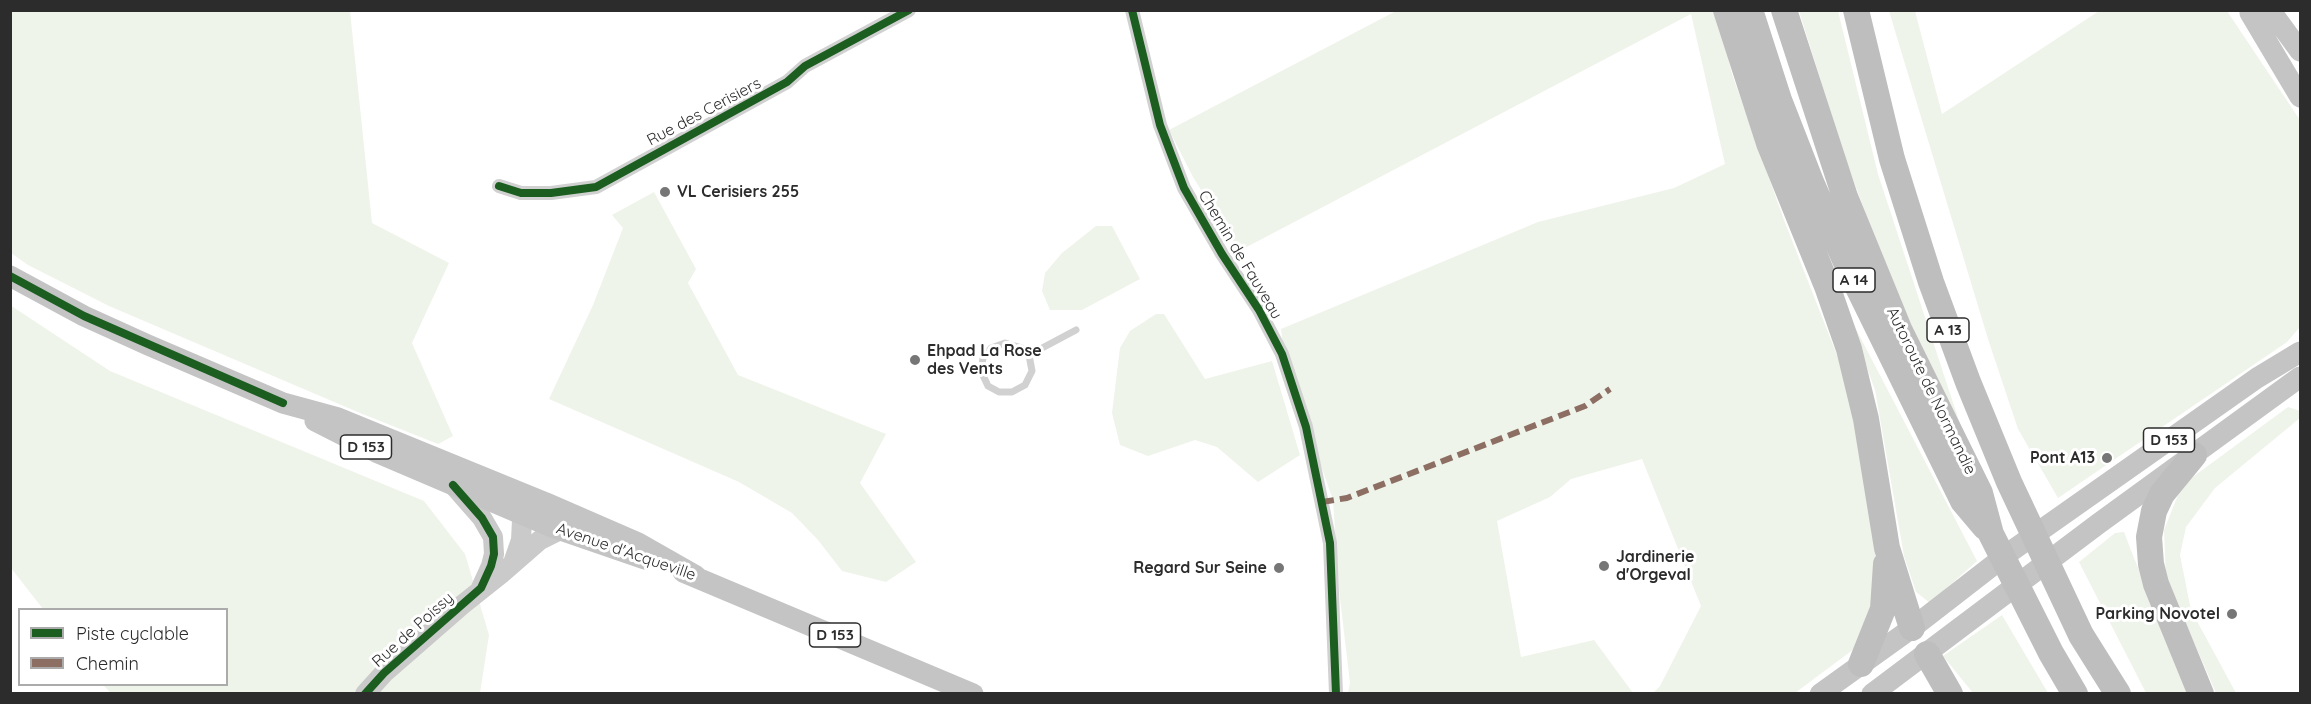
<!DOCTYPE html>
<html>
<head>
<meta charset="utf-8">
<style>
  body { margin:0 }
  #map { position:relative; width:2311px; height:704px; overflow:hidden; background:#fff; font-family:Quicksand,sans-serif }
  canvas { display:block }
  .frame { position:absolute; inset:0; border:12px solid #2c2c2c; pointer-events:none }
  .legend { position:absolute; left:18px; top:608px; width:210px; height:78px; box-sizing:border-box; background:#fff; border:2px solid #ababab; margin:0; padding:8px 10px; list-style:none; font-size:18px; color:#2c2c2c }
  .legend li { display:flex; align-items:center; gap:12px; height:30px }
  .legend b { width:30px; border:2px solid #ababab }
</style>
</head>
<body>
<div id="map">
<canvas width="2311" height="704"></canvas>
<div class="frame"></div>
<ul class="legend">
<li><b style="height:8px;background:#1b5e20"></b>Piste cyclable</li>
<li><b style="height:8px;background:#8d6e63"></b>Chemin</li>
</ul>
</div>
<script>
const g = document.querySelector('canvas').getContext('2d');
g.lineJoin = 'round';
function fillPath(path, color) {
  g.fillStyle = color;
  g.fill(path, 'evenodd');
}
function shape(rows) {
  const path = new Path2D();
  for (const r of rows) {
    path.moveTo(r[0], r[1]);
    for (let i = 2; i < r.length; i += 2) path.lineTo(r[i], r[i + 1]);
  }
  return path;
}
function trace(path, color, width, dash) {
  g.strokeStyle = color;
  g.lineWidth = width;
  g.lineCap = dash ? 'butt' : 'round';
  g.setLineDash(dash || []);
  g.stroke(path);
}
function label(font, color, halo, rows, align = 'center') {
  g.font = font + ' Quicksand,sans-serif';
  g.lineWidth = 6;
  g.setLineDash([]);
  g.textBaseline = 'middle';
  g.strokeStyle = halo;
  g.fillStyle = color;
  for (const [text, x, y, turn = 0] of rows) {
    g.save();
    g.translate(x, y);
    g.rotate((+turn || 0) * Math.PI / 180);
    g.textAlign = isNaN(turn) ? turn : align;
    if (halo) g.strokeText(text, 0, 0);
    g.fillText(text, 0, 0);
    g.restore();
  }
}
const green = shape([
  [10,11,350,11,372,223,449,263,412,343,453,436,438,444,360,413,109,306,28,265,11,253],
  [1396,11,1717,11,1732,74,1784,220,1844,373,1857,435,1874,542,1878,590,1854,649,1795,693,1653,693,1660,686,1701,606,1642,459,1571,479,1550,497,1497,521,1521,657,1594,640,1633,693,1348,693,1350,683,1339,590,1333,500,1285,362,1281,329,1538,222,1674,188,1725,164,1691,14,1239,251,1193,177,1169,130],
  [1799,11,1838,11,1878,174,1963,433,1893,287,1844,155],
  [1889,11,1915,11,1942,114,2099,11,2227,11,2300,120,2300,327,2287,342,2058,498,2018,429,1988,339],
  [654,192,696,269,688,283,738,375,886,434,860,483,916,562,886,582,842,571,818,540,792,513,739,482,549,399,593,305,623,228,612,215],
  [1096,226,1112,226,1140,279,1082,310,1050,310,1042,291,1045,273,1062,253],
  [10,305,110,371,424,501,465,554,489,635,480,693,111,693,103,685,226,684,226,610,43,609,11,568],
  [1846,310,1977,561,1930,603,1916,592,1904,556,1875,390],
  [1156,314,1164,314,1205,379,1272,361,1300,455,1258,482,1217,447,1195,440,1148,456,1120,445,1112,413,1120,348,1130,331],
  [2288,407,2300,411,2300,418,2215,488,2186,527,2180,555,2191,610,2236,693,2216,693,2166,578,2164,530,2178,495,2190,479],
  [2124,532,2134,558,2191,693,2146,693,2079,562,2115,533],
  [2002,615,2048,693,1973,693,1943,656]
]);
const lane = shape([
  [1029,355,1032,371,1025,385,1012,392,999,392,988,386,981,371,983,358,991,348,1005,343,1022,348,1029,355,1076,330]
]);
const street = shape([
  [1132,10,1160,125,1184,188,1222,254,1259,310,1282,354,1306,427,1330,543,1336,694],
  [499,186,521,193,551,193,596,187,787,82,805,66,909,10]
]);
const secondary = shape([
  [453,485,482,518,493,537,494,554,491,566,481,588],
  [513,563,521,540,522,520,519,512,523,503],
  [365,694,384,673,462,605,501,574,540,540,560,530]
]);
const primary = shape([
  [2270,10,2300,51],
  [2250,13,2300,97],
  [10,276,84,316,148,345,283,403,338,418,546,503,638,543,696,576],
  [315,421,376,452,552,527,645,559],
  [683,572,973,694],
  [1820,694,1912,628,2010,552,2257,378,2300,352],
  [1872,694,2098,524,2300,377]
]);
const highway = shape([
  [1726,10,1769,143,1827,286,1849,349,1866,419,1887,548,1912,628],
  [1750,10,1779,100,1811,182,1849,269,1963,501,1985,527],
  [1784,10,1845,197,1899,329,1980,493,1991,534,2051,653,2075,694],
  [1856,10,1892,159,1931,282,1968,382,2009,482,2081,635,2118,694],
  [2194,455,2162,494,2154,511,2149,537,2151,564,2156,584,2201,694],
  [1927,654,1950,694],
  [1861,664,1883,609,1886,564]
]);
const quiet = shape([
  [1322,502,1347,498,1585,406,1610,389]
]);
const cycleway = shape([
  [1132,10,1160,125,1184,188,1222,254,1259,310,1282,354,1306,427,1330,543,1336,694],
  [499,186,521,193,551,193,596,187,787,82,805,66,909,10],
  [10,276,84,316,283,403],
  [365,694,384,673,481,588,491,566,494,554,493,537,482,518,453,485]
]);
const markers = [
  [665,192,6,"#767676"],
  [915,360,6,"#767676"],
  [2107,458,6,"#767676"],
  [1604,566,6,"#767676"],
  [1279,568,6,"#767676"],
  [2232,614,6,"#767676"]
];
const shields = [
  [1854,280,42],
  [1948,330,42],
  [2169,440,51],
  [366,447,51],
  [835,635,51]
];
const shieldNames = [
  ["A 14",1854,280],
  ["A 13",1948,330],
  ["D 153",2169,440],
  ["D 153",366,447],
  ["D 153",835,635]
];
const streetNames = [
  ["Rue des Cerisiers",704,112,-28],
  ["Chemin de Fauveau",1240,255,59],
  ["Autoroute de Normandie",1931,391,64],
  ["Avenue d'Acqueville",626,552,19],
  ["Rue de Poissy",413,630,-42]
];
const poiNames = [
  ["VL Cerisiers 255",677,192],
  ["Ehpad La Rose",927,351],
  ["des Vents",927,369],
  ["Pont A13",2095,458,"right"],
  ["Jardinerie",1616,557],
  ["d'Orgeval",1616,575],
  ["Regard Sur Seine",1267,568,"right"],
  ["Parking Novotel",2220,614,"right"]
];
fillPath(green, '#eff4ea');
trace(lane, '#d1d1d1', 7);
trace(street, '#d1d1d1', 14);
trace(secondary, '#cacaca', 20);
trace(primary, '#c4c4c4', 21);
trace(highway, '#bebebe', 26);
trace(quiet, '#8d6e63', 6, [12, 6]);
trace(cycleway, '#1b5e20', 8);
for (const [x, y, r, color] of markers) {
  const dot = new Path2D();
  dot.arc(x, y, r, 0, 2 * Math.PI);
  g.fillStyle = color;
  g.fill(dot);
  trace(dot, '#fff', 2);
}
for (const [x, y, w] of shields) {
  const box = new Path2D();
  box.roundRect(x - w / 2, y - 12, w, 24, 4.5);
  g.fillStyle = '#fff';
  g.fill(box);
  trace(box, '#2c2c2c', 1.5);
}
label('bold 15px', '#2c2c2c', null, shieldNames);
label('16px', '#2c2c2c', '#fff', streetNames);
label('bold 16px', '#2c2c2c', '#fff', poiNames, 'left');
</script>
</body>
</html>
